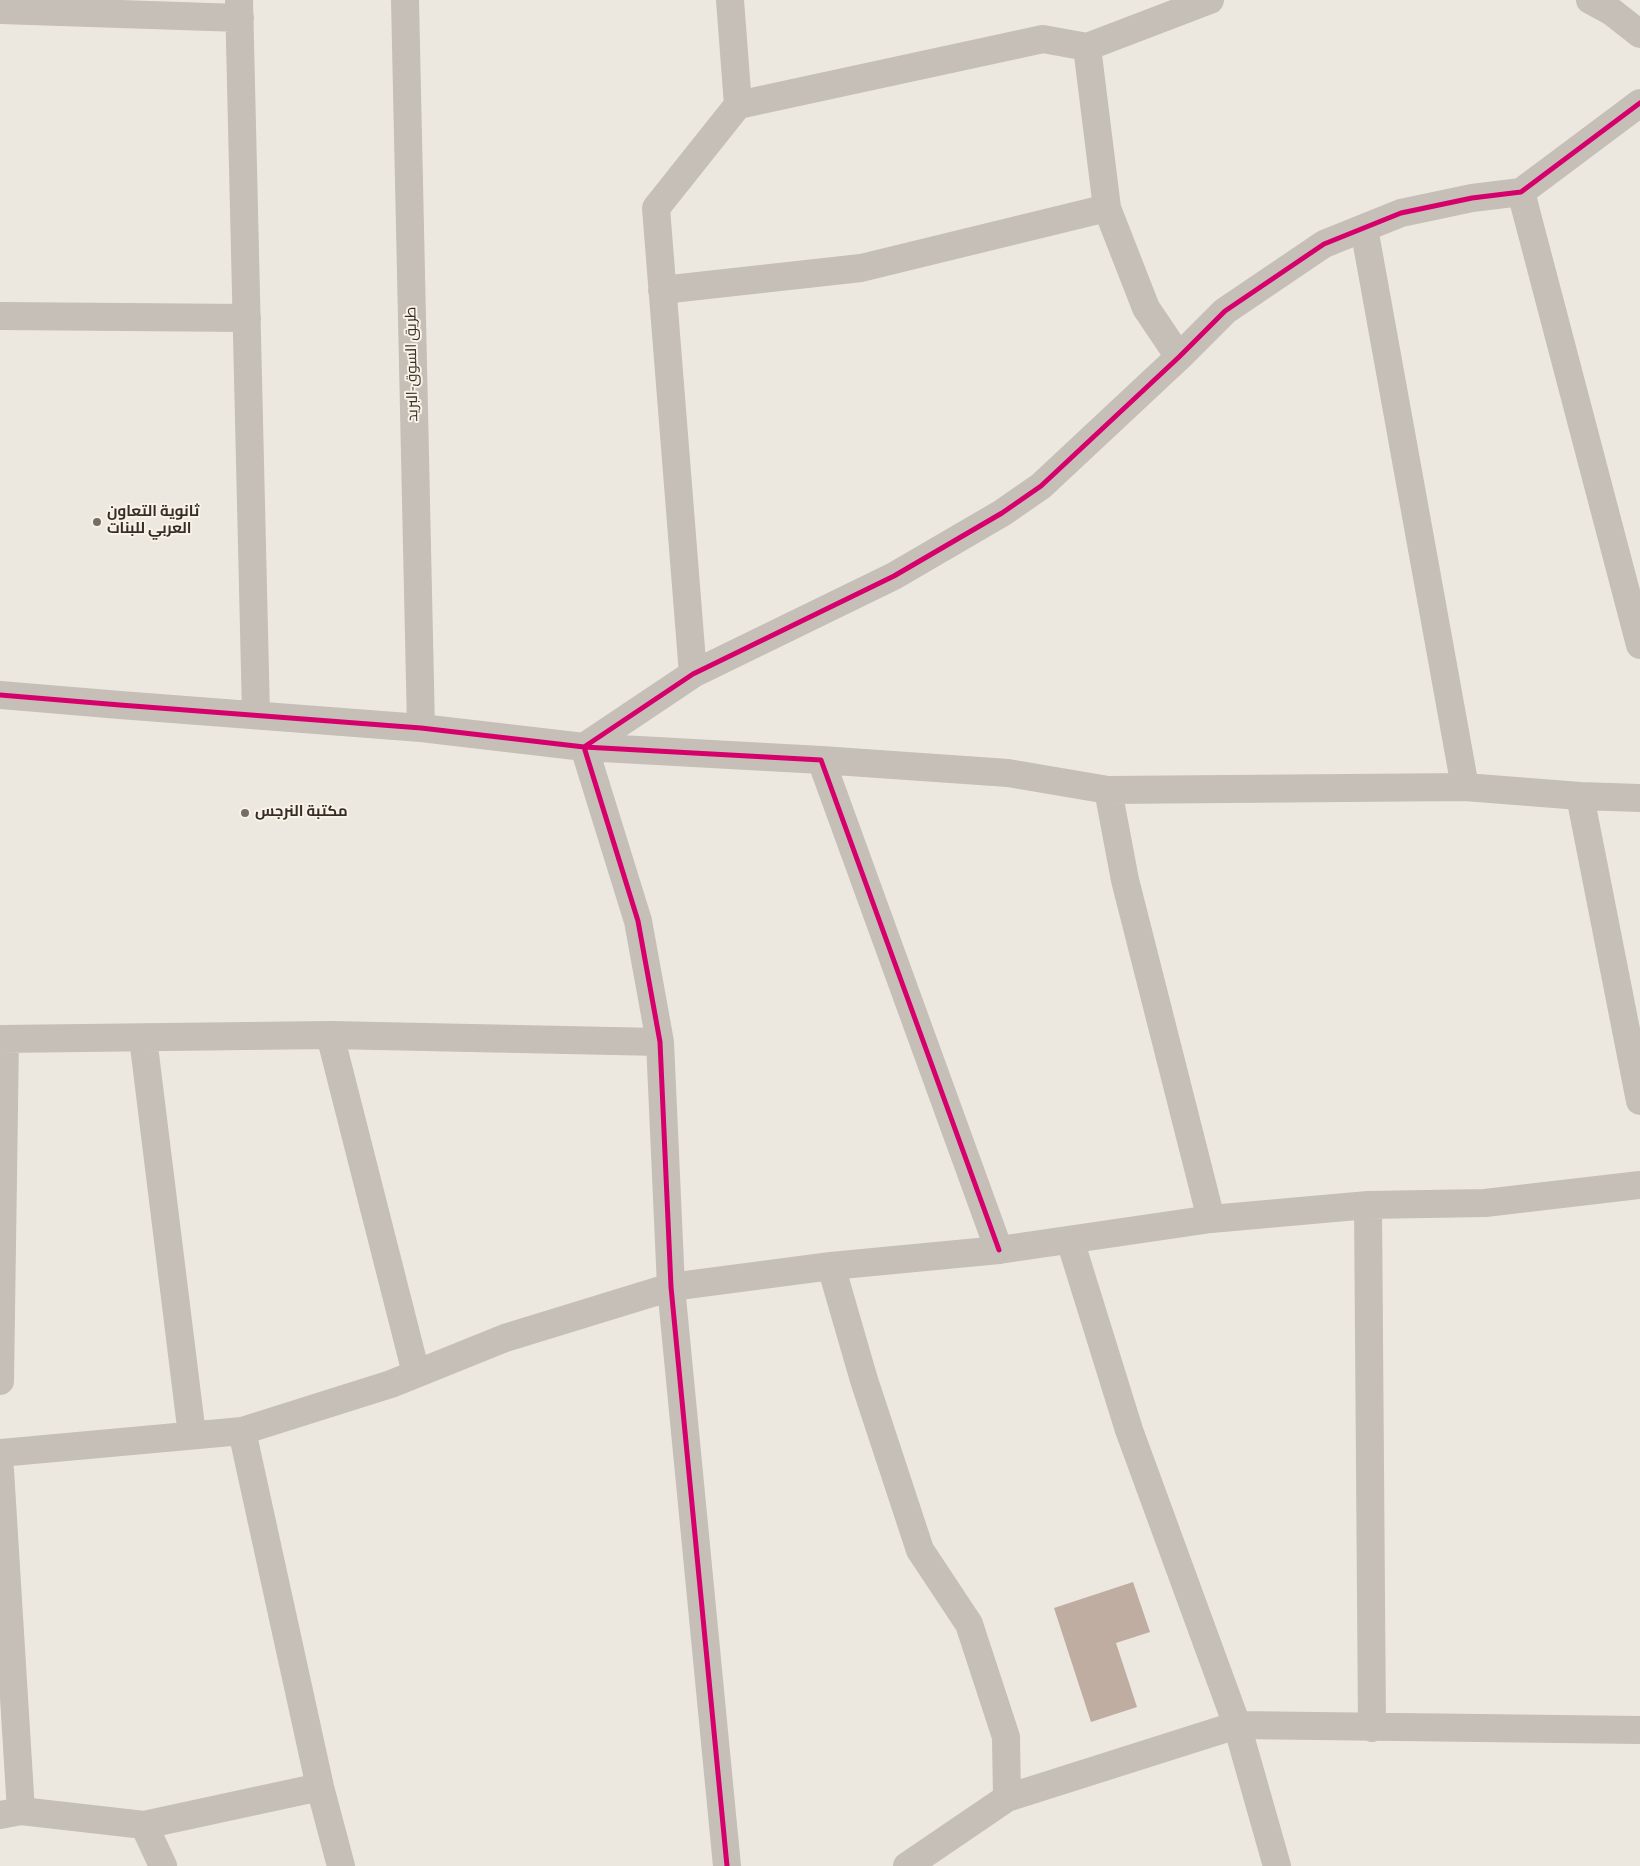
<!DOCTYPE html>
<html>
<head>
<meta charset="utf-8">
<style>
  body { margin:0 }
  canvas { display:block; background:#ece7df }
</style>
</head>
<body>
<canvas width="1640" height="1866"></canvas>
<script>
const g = document.querySelector('canvas').getContext('2d');
g.lineJoin = 'round';
function fillPath(path, color) {
  g.fillStyle = color;
  g.fill(path, 'evenodd');
}
function shape(rows) {
  const path = new Path2D();
  for (const r of rows) {
    path.moveTo(r[0], r[1]);
    for (let i = 2; i < r.length; i += 2) path.lineTo(r[i], r[i + 1]);
  }
  return path;
}
function trace(path, color, width, dash) {
  g.strokeStyle = color;
  g.lineWidth = width;
  g.lineCap = dash ? 'butt' : 'round';
  g.setLineDash(dash || []);
  g.stroke(path);
}
function label(font, color, halo, rows, align = 'center') {
  g.font = font + ' "Source Sans 3",Cairo,sans-serif';
  g.lineWidth = 4;
  g.setLineDash([]);
  g.textBaseline = 'middle';
  g.strokeStyle = halo;
  g.fillStyle = color;
  for (const [text, x, y, turn = 0] of rows) {
    g.save();
    g.translate(x, y);
    g.rotate((+turn || 0) * Math.PI / 180);
    g.textAlign = isNaN(turn) ? turn : align;
    if (halo) g.strokeText(text, 0, 0);
    g.fillText(text, 0, 0);
    g.restore();
  }
}
const building = shape([
  [1133,1582,1150,1632,1116,1643,1137,1707,1091,1722,1054,1608]
]);
const street = shape([
  [239,0,256,714],
  [405,0,421,728],
  [1590,0,1612,12,1640,34],
  [0,10,240,18],
  [738,105,1043,39,1087,47],
  [1521,192,1640,645],
  [1364,228,1465,787],
  [662,290,861,268,1107,208],
  [0,316,247,318],
  [1179,357,1146,308,1107,208,1087,47,1210,0],
  [693,674,656,208,738,105,730,0],
  [0,695,120,705,421,728,584,747,693,674,894,576,1002,513,1041,486,1179,357,1225,311,1324,244,1401,213,1472,198,1521,192,1640,103],
  [821,760,1008,773,1108,790,1125,880,1211,1219],
  [1108,790,1465,787,1580,796,1640,798],
  [1580,796,1640,1101],
  [330,1035,416,1373],
  [143,1038,192,1435],
  [0,1039,330,1035,660,1042],
  [1368,1205,1372,1728],
  [1070,1240,1129,1430,1237,1725,1277,1866],
  [831,1266,864,1380,920,1550,969,1624,1006,1737,1007,1798],
  [0,1381,5,1039],
  [242,1431,320,1787,341,1866],
  [0,1453,242,1431,391,1384,505,1338,671,1287,831,1266,999,1250,1211,1219,1368,1205,1485,1203,1640,1185],
  [0,1470,21,1811],
  [0,1815,21,1811,144,1825],
  [163,1866,144,1825,320,1787],
  [727,1866,671,1287,660,1042,638,921,584,747,821,760,999,1250],
  [907,1866,1007,1798,1237,1725,1640,1730]
]);
const cycleway = shape([
  [0,695,120,705,421,728,584,747,693,674,894,576,1002,513,1041,486,1179,357,1225,311,1324,244,1401,213,1472,198,1521,192,1640,103],
  [727,1866,671,1287,660,1042,638,921,584,747,821,760,999,1250]
]);
const markers = [
  [97,522,5,"#756e67"],
  [245,813,5,"#756e67"]
];
const streetNames = [
  ["طريق السوق-البريد",413,364,-91]
];
const poiNames = [
  ["ثانوية التعاون",107,513],
  ["العربي للبنات",107,530],
  ["مكتبة النرجس",255,813]
];
fillPath(building, '#bfada1');
trace(street, '#c5bfb8', 28);
trace(cycleway, '#d6006c', 5);
for (const [x, y, r, color] of markers) {
  const dot = new Path2D();
  dot.arc(x, y, r, 0, 2 * Math.PI);
  g.fillStyle = color;
  g.fill(dot);
  trace(dot, '#f9f2e6', 2);
}
label('15px', '#352d27', '#f9f2e6', streetNames);
label('bold 15px', '#352d27', '#f9f2e6', poiNames, 'left');
</script>
</body>
</html>
